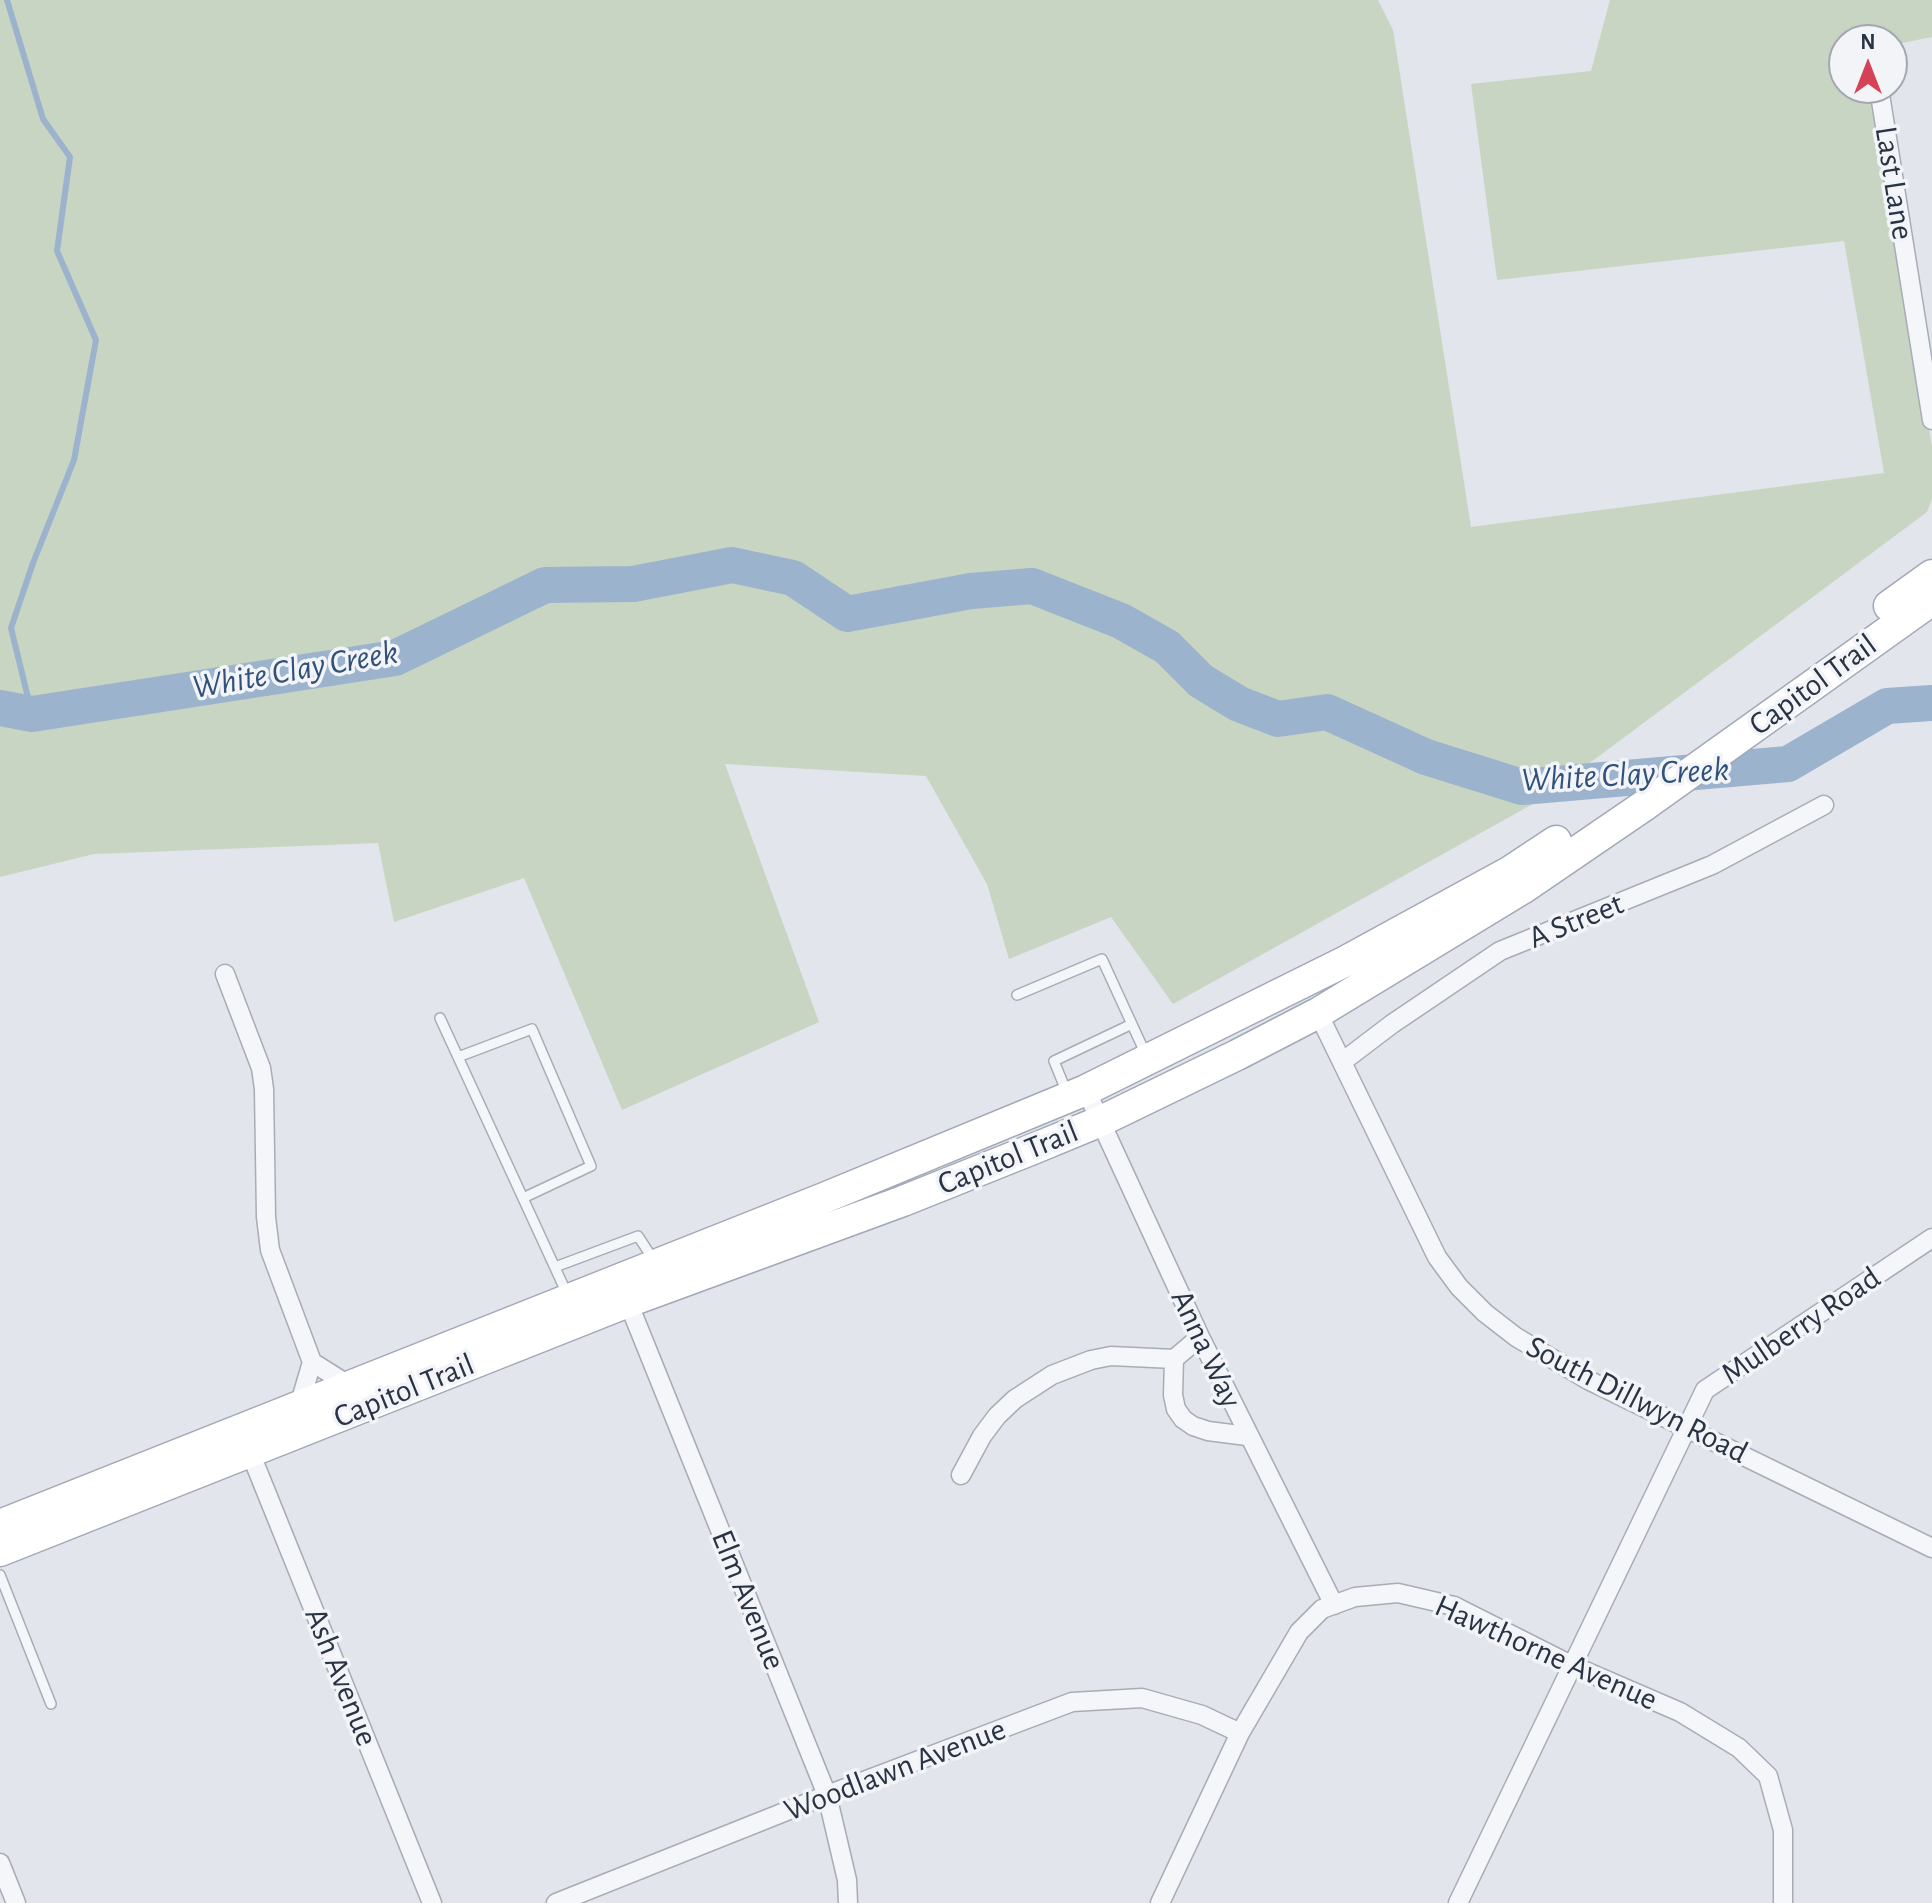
<!DOCTYPE html>
<html>
<head>
<meta charset="utf-8">
<style>
  body { margin:0 }
  #map { position:relative; width:1932px; height:1903px; overflow:hidden; background:#e2e5eb; font-family:"Alegreya Sans",sans-serif }
  canvas { display:block }
  .north { position:absolute; left:1828px; top:24px; width:80px; height:80px; box-sizing:border-box; background:#f2f4f8; border:2px solid #a2a7b0; border-radius:50%; rotate:0deg; font-size:22px; font-weight:700; line-height:32px; text-align:center; color:#293344 }
  .north::after { content:''; display:block; margin:auto; width:28px; height:36px; background:#d54257; clip-path:polygon(50% 0,100% 100%,50% 72%,0 100%) }
</style>
</head>
<body>
<div id="map">
<canvas width="1932" height="1903"></canvas>
<div class="north">N</div>
</div>
<script>
const g = document.querySelector('canvas').getContext('2d');
g.lineJoin = 'round';
function fillPath(path, color) {
  g.fillStyle = color;
  g.fill(path, 'evenodd');
}
function shape(rows) {
  const path = new Path2D();
  for (const r of rows) {
    path.moveTo(r[0], r[1]);
    for (let i = 2; i < r.length; i += 2) path.lineTo(r[i], r[i + 1]);
  }
  return path;
}
function trace(path, color, width, dash) {
  g.strokeStyle = color;
  g.lineWidth = width;
  g.lineCap = dash ? 'butt' : 'round';
  g.setLineDash(dash || []);
  g.stroke(path);
}
function label(font, color, halo, rows, align = 'center') {
  g.font = font + ' "Alegreya Sans",sans-serif';
  g.lineWidth = 7;
  g.setLineDash([]);
  g.textBaseline = 'middle';
  g.strokeStyle = halo;
  g.fillStyle = color;
  for (const [text, x, y, turn = 0] of rows) {
    g.save();
    g.translate(x, y);
    g.rotate((+turn || 0) * Math.PI / 180);
    g.textAlign = isNaN(turn) ? turn : align;
    if (halo) g.strokeText(text, 0, 0);
    g.fillText(text, 0, 0);
    g.restore();
  }
}
const green = shape([
  [0,0,1378,0,1393,30,1471,527,1884,473,1844,241,1497,280,1471,84,1591,71,1610,0,1932,0,1932,37,1892,45,1892,40,1844,40,1844,88,1870,88,1932,447,1932,499,1927,512,1540,800,1173,1004,1111,917,1009,959,987,884,926,776,725,764,819,1022,622,1110,524,878,394,922,378,843,94,854,0,877]
]);
const stream = shape([
  [7,0,43,119,70,157,57,251,96,340,74,460,33,563,11,628,32,714]
]);
const river = shape([
  [0,708,32,714,395,658,545,585,633,584,732,565,793,578,847,614,971,591,1032,586,1121,621,1167,647,1201,681,1239,704,1278,719,1327,712,1426,757,1522,787,1788,764,1887,706,1932,703]
]);
const service = shape([
  [1017,995,1102,959,1147,1057],
  [440,1018,568,1296],
  [458,1057,532,1029,591,1166,523,1198],
  [1067,1093,1054,1061,1132,1024],
  [555,1267,638,1236,655,1262],
  [0,1575,51,1704]
]);
const minor = shape([
  [1879,88,1932,420],
  [225,974,261,1068,264,1089,266,1217,270,1250,312,1362],
  [1318,1013,1437,1257,1459,1287,1485,1313,1516,1337,1588,1380,1932,1548],
  [1342,1062,1392,1024,1500,951,1712,865,1824,805],
  [1086,1090,1200,1337,1334,1605],
  [628,1302,827,1795,847,1880,848,1903],
  [1174,1359,1173,1395,1176,1409,1183,1419,1193,1426,1208,1431,1247,1436],
  [299,1406,312,1362,350,1386],
  [250,1452,432,1903],
  [961,1475,982,1436,997,1416,1015,1399,1052,1375,1091,1360,1111,1356,1174,1359,1200,1337],
  [0,1863,16,1903],
  [556,1903,827,1795,1072,1702,1142,1698,1202,1715,1240,1733],
  [1160,1903,1240,1733,1299,1632,1322,1609,1355,1597,1398,1593,1454,1606,1571,1665,1680,1712,1739,1748,1768,1776,1783,1830,1783,1903],
  [1458,1903,1705,1390,1932,1238]
]);
const primary = shape([
  [1889,606,1932,575],
  [0,1525,824,1198,1086,1090,1346,961,1509,872,1556,841],
  [0,1551,628,1302,903,1201,1033,1149,1101,1121,1237,1055,1318,1013,1522,889,1645,805,1932,600]
]);
const streetNames = [
  ["Last Lane",1894,183,81],
  ["Capitol Trail",1813,685,-36],
  ["A Street",1576,921,-22],
  ["Capitol Trail",1008,1158,-22],
  ["Mulberry Road",1801,1326,-34],
  ["Anna Way",1206,1349,65],
  ["Capitol Trail",404,1391,-22],
  ["South Dillwyn Road",1637,1400,27],
  ["Elm Avenue",748,1600,68],
  ["Hawthorne Avenue",1546,1653,24],
  ["Ash Avenue",341,1677,68],
  ["Woodlawn Avenue",895,1770,-21]
];
const waterNames = [
  ["White Clay Creek",295,670,-10],
  ["White Clay Creek",1625,775,-3]
];
fillPath(green, '#c7d5c2');
trace(stream, '#9bb3cc', 6);
trace(river, '#9bb3cc', 36);
trace(service, '#a7acb6', 12);
trace(minor, '#a7acb6', 21);
trace(primary, '#a0a9b7', 33);
trace(service, '#f5f6f9', 9);
trace(minor, '#f5f6f9', 18);
trace(primary, '#fff', 30);
label('32px', '#293344', '#f2f4f8', streetNames);
label('italic 34px', '#31517a', '#f2f4f8', waterNames);
</script>
</body>
</html>
